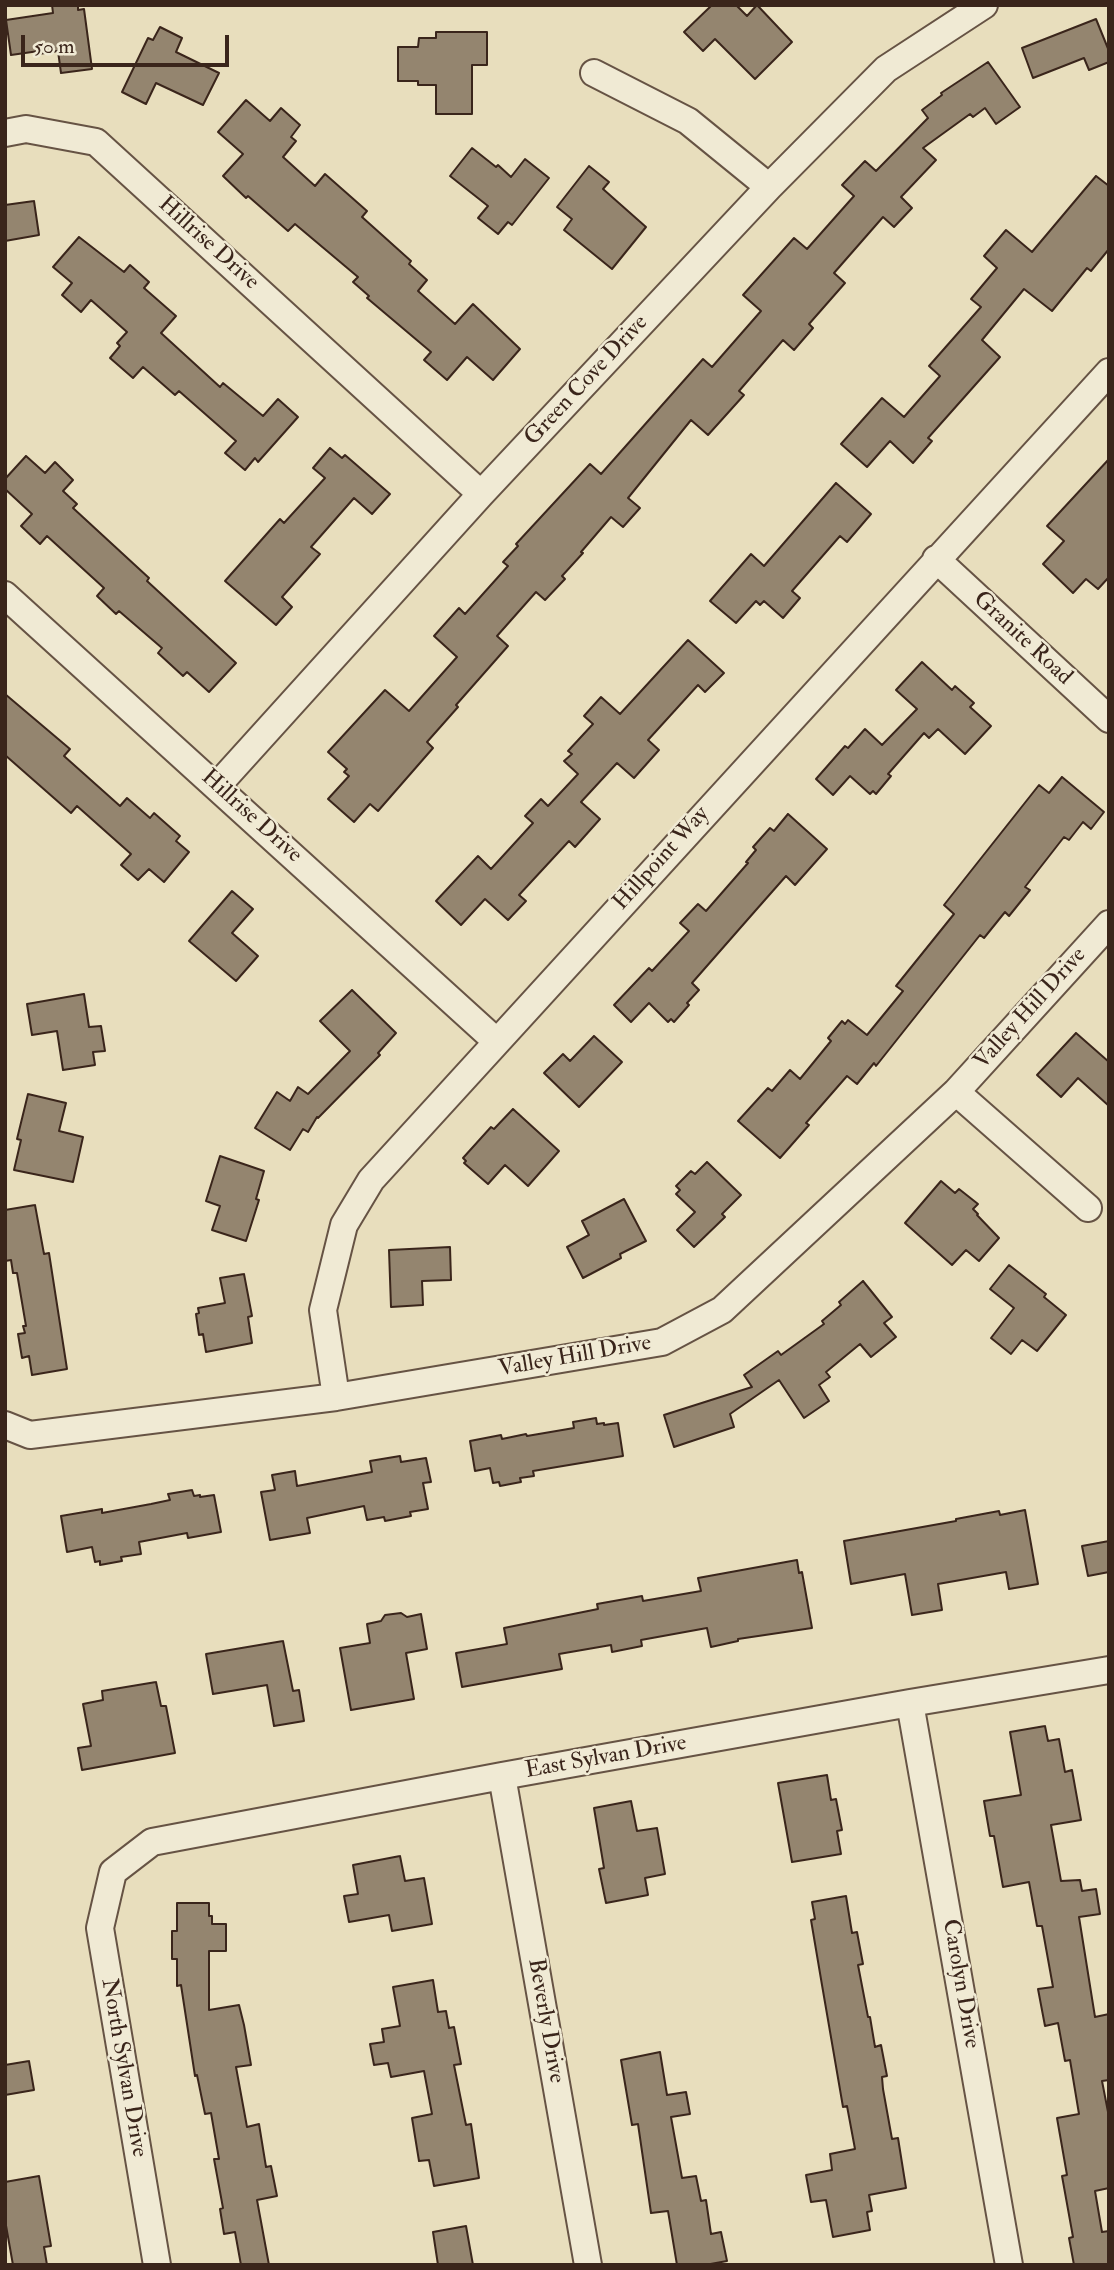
<!DOCTYPE html>
<html>
<head>
<meta charset="utf-8">
<style>
  body { margin:0 }
  #map { position:relative; width:1114px; height:2270px; overflow:hidden; background:#e8debd; font-family:"IM FELL Double Pica",serif }
  canvas { display:block }
  .frame { position:absolute; inset:0; border:7px solid #3a251b; pointer-events:none }
  .scale { position:absolute; left:21px; top:35px; width:208px; height:32px; box-sizing:border-box; border:4px solid #3a251b; border-top:0; padding-left:9px; font-size:21px; line-height:24px; white-space:nowrap; color:#3a251b; -webkit-text-stroke:5px #f0ead4; paint-order:stroke }
</style>
</head>
<body>
<div id="map">
<canvas width="1114" height="2270"></canvas>
<div class="frame"></div>
<div class="scale">50 m</div>
</div>
<script>
const g = document.querySelector('canvas').getContext('2d');
g.lineJoin = 'round';
function fillPath(path, color) {
  g.fillStyle = color;
  g.fill(path, 'evenodd');
}
function shape(rows) {
  const path = new Path2D();
  for (const r of rows) {
    path.moveTo(r[0], r[1]);
    for (let i = 2; i < r.length; i += 2) path.lineTo(r[i], r[i + 1]);
  }
  return path;
}
function trace(path, color, width, dash) {
  g.strokeStyle = color;
  g.lineWidth = width;
  g.lineCap = dash ? 'butt' : 'round';
  g.setLineDash(dash || []);
  g.stroke(path);
}
function label(font, color, halo, rows, align = 'center') {
  g.font = font + ' "IM FELL Double Pica",serif';
  g.lineWidth = 5;
  g.setLineDash([]);
  g.textBaseline = 'middle';
  g.strokeStyle = halo;
  g.fillStyle = color;
  for (const [text, x, y, turn = 0] of rows) {
    g.save();
    g.translate(x, y);
    g.rotate((+turn || 0) * Math.PI / 180);
    g.textAlign = isNaN(turn) ? turn : align;
    if (halo) g.strokeText(text, 0, 0);
    g.fillText(text, 0, 0);
    g.restore();
  }
}
const building = shape([
  [52,5,78,5,78,10,84,9,92,69,61,73,58,51,39,54,39,51,11,55,6,20,53,13,52,5],
  [712,5,736,5,747,16,757,5,792,42,755,79,715,39,703,51,684,32,712,5],
  [1096,19,1109,51,1109,62,1089,70,1084,58,1033,78,1022,48,1096,19],
  [160,27,182,38,176,52,219,73,203,105,156,83,146,104,122,92,148,38,153,40,160,27],
  [436,32,487,32,487,65,472,65,472,114,436,114,436,85,418,85,418,81,398,81,398,47,418,47,419,38,436,38,436,32],
  [988,62,1020,107,996,124,985,108,973,117,970,114,923,148,936,160,901,197,912,208,894,227,883,217,834,273,845,283,809,324,813,328,794,350,783,340,739,391,744,395,708,435,691,420,628,498,640,508,623,527,611,517,581,552,583,553,562,576,565,579,545,600,536,592,497,636,508,646,456,705,458,707,427,742,433,748,378,811,370,804,354,822,328,799,349,776,344,772,347,769,328,752,385,690,409,711,457,657,434,636,459,608,465,614,508,566,503,562,518,546,516,544,590,464,601,474,703,359,712,367,761,311,743,295,794,238,807,249,854,196,842,185,865,161,876,171,928,118,922,110,942,95,941,93,988,62],
  [246,100,270,121,281,108,300,125,291,137,296,141,283,157,315,186,325,174,367,211,362,217,411,261,409,264,427,280,418,291,455,324,473,304,520,349,493,380,467,357,447,380,424,360,431,352,367,298,369,296,353,282,358,277,295,224,288,231,248,196,246,198,223,176,243,154,218,132,246,100],
  [472,148,496,167,498,165,511,177,525,159,549,178,512,225,508,222,498,234,478,218,488,206,450,176,472,148],
  [589,166,609,182,603,189,646,227,612,269,564,230,572,219,557,207,589,166],
  [1096,176,1109,186,1109,249,1091,271,1087,268,1052,311,1024,289,982,340,1000,357,928,438,932,441,913,463,890,441,867,467,841,444,882,398,904,417,940,376,929,366,981,307,971,299,997,268,984,256,1006,230,1032,252,1096,176],
  [34,201,39,235,5,241,5,205,34,201],
  [79,237,124,272,130,265,149,282,144,288,176,316,161,333,220,387,223,383,263,416,278,399,298,417,258,462,255,458,245,470,225,453,236,441,179,391,175,395,143,367,133,378,110,358,120,346,117,343,127,332,91,300,81,312,62,295,72,283,53,267,79,237],
  [330,448,342,458,345,455,390,494,372,514,354,498,311,547,320,554,282,597,292,607,276,625,225,581,280,519,284,523,325,478,313,468,330,448],
  [26,456,45,473,55,462,73,480,63,491,77,504,73,508,149,578,147,581,236,663,209,692,187,672,183,676,158,653,162,648,119,611,116,614,97,596,104,588,47,536,40,544,21,526,32,514,5,489,5,479,26,456],
  [1109,459,1109,577,1098,589,1086,579,1073,593,1043,564,1064,541,1047,526,1109,459],
  [836,483,871,514,847,542,840,536,792,591,800,598,783,618,764,601,760,605,756,601,736,623,710,601,751,554,764,566,836,483],
  [688,640,724,673,705,692,698,685,648,740,659,750,634,778,617,763,581,802,600,819,575,847,569,841,519,895,526,901,508,920,485,899,461,925,436,901,478,856,491,869,533,823,525,816,541,799,548,806,578,774,564,761,572,754,568,751,593,724,584,716,601,697,620,714,688,640],
  [922,662,952,690,955,686,974,703,970,707,991,726,965,754,938,729,929,738,924,733,888,774,891,776,876,794,873,791,870,794,850,776,833,795,816,779,845,746,848,748,865,729,882,745,917,709,896,690,922,662],
  [5,694,70,749,64,756,120,806,127,798,150,818,154,813,180,836,176,841,189,852,164,882,149,869,138,880,121,865,131,854,77,806,71,813,5,755,5,694],
  [1062,777,1104,812,1091,829,1083,822,1069,840,1064,837,1025,887,1030,890,1009,916,1005,912,984,938,980,935,876,1066,874,1063,857,1084,847,1076,806,1123,809,1125,780,1158,738,1121,768,1088,772,1091,790,1070,800,1079,831,1041,828,1038,842,1021,845,1024,848,1020,867,1035,903,991,896,986,954,914,944,905,1039,785,1049,793,1062,777],
  [788,814,827,849,795,885,786,876,756,910,692,983,699,990,687,1003,689,1005,674,1022,671,1019,668,1022,649,1003,631,1022,614,1005,649,968,652,971,689,931,680,923,698,904,706,911,748,863,746,862,756,850,753,847,770,828,774,831,788,814],
  [232,891,253,909,232,933,258,956,236,981,189,941,232,891],
  [352,990,396,1033,378,1053,380,1055,318,1118,317,1117,308,1132,303,1129,290,1150,255,1128,277,1092,290,1101,298,1087,308,1094,350,1051,320,1021,352,990],
  [84,994,89,1027,101,1026,105,1051,93,1052,95,1065,63,1070,57,1031,32,1035,27,1004,84,994],
  [1076,1033,1109,1062,1109,1106,1078,1078,1061,1097,1037,1075,1076,1033],
  [594,1036,622,1062,579,1107,544,1073,563,1054,570,1061,594,1036],
  [28,1094,66,1103,59,1131,83,1137,73,1182,14,1170,21,1140,17,1139,28,1094],
  [513,1109,559,1151,528,1186,505,1165,488,1184,464,1163,466,1161,463,1158,491,1127,494,1129,513,1109],
  [220,1156,264,1171,256,1199,259,1200,246,1241,212,1230,220,1206,206,1201,220,1156],
  [707,1162,741,1195,722,1214,725,1217,694,1247,677,1230,695,1212,676,1194,680,1190,676,1186,691,1171,695,1174,707,1162],
  [941,1181,955,1193,959,1189,978,1204,973,1209,978,1214,977,1215,999,1238,979,1261,966,1250,952,1265,905,1223,941,1181],
  [624,1199,646,1241,620,1254,621,1258,583,1278,567,1247,589,1235,582,1221,624,1199],
  [35,1205,44,1254,49,1253,67,1369,32,1375,29,1356,22,1358,18,1334,25,1333,23,1326,26,1326,17,1273,13,1273,11,1260,5,1261,5,1210,35,1205],
  [450,1247,451,1280,422,1281,423,1305,391,1307,389,1250,450,1247],
  [1009,1265,1046,1294,1044,1297,1066,1315,1037,1351,1022,1340,1011,1354,991,1338,1014,1308,990,1289,1009,1265],
  [244,1274,252,1316,248,1317,252,1343,206,1352,203,1334,199,1335,196,1314,199,1313,198,1308,225,1303,220,1278,244,1274],
  [863,1281,892,1317,884,1323,896,1337,871,1357,860,1344,826,1372,830,1377,819,1385,829,1401,804,1418,779,1380,730,1414,734,1427,674,1447,664,1415,752,1387,744,1375,778,1351,781,1355,824,1324,822,1321,841,1305,839,1302,863,1281],
  [596,1418,597,1424,604,1423,604,1425,618,1423,623,1456,533,1471,534,1476,520,1478,521,1482,500,1486,499,1482,493,1483,490,1468,475,1471,470,1441,501,1435,502,1439,526,1434,527,1436,574,1428,573,1422,596,1418],
  [400,1456,401,1462,426,1458,431,1482,423,1483,428,1509,410,1512,411,1516,385,1521,384,1517,367,1520,364,1506,307,1518,310,1533,270,1540,261,1492,275,1490,272,1475,295,1471,297,1486,372,1472,370,1461,400,1456],
  [192,1490,194,1496,200,1495,200,1497,214,1495,221,1532,188,1538,187,1533,139,1542,141,1554,121,1557,122,1561,100,1565,100,1561,95,1562,92,1547,67,1552,61,1516,102,1509,102,1513,151,1504,170,1500,168,1494,192,1490],
  [1025,1510,1038,1584,1009,1589,1006,1572,938,1584,942,1610,912,1615,905,1574,851,1584,844,1541,956,1521,956,1519,999,1511,1000,1515,1025,1510],
  [1109,1541,1109,1572,1088,1576,1082,1546,1109,1541],
  [797,1560,799,1573,802,1572,812,1628,738,1639,738,1641,711,1647,707,1628,641,1640,642,1646,612,1652,611,1645,559,1654,562,1669,462,1687,456,1653,507,1644,504,1628,598,1609,597,1604,642,1596,643,1601,701,1591,698,1578,797,1560],
  [401,1613,407,1617,421,1614,427,1649,406,1653,414,1699,351,1710,340,1648,370,1643,367,1624,381,1621,385,1615,401,1613],
  [283,1641,293,1691,299,1690,304,1721,274,1726,267,1685,213,1694,206,1654,283,1641],
  [156,1682,161,1706,166,1706,175,1753,82,1770,78,1748,91,1746,83,1704,103,1700,102,1691,156,1682],
  [1045,1726,1048,1741,1059,1739,1065,1772,1072,1770,1081,1820,1051,1825,1061,1881,1080,1880,1082,1891,1096,1889,1100,1914,1079,1917,1095,2017,1109,2014,1109,2080,1102,2081,1109,2117,1109,2188,1095,2191,1102,2232,1109,2231,1109,2265,1074,2265,1069,2238,1073,2237,1062,2176,1067,2175,1057,2118,1079,2114,1070,2060,1065,2061,1058,2023,1045,2026,1038,1989,1053,1987,1042,1926,1037,1926,1029,1882,1003,1887,994,1836,990,1836,984,1801,1021,1795,1010,1732,1045,1726],
  [827,1775,831,1800,836,1799,842,1830,837,1831,841,1854,792,1862,778,1783,827,1775],
  [631,1801,637,1831,657,1828,665,1874,645,1878,648,1895,606,1903,599,1869,604,1868,594,1808,631,1801],
  [400,1856,405,1881,424,1878,432,1924,392,1931,389,1915,349,1922,344,1896,358,1894,353,1865,400,1856],
  [846,1896,852,1933,857,1932,863,1964,858,1965,868,2017,870,2017,875,2047,881,2045,887,2076,882,2077,883,2089,892,2139,898,2138,906,2188,869,2195,872,2211,867,2212,870,2230,833,2237,826,2200,811,2202,806,2175,832,2170,830,2154,855,2149,847,2106,843,2107,822,1985,811,1920,815,1919,812,1902,846,1896],
  [177,1903,209,1903,209,1916,212,1916,212,1924,226,1924,226,1951,209,1951,209,2010,239,2005,244,2025,251,2065,236,2067,247,2127,259,2124,266,2167,271,2166,277,2196,257,2200,269,2265,241,2265,235,2232,224,2234,220,2209,223,2208,214,2159,219,2159,211,2113,205,2114,197,2075,195,2076,181,1985,177,1986,177,1959,172,1959,172,1931,177,1931,177,1903],
  [433,1980,438,2012,446,2011,449,2028,454,2027,461,2064,454,2065,466,2125,471,2124,479,2178,434,2186,429,2160,419,2161,412,2118,432,2114,424,2071,391,2077,388,2063,374,2065,370,2044,384,2042,382,2029,400,2026,393,1987,433,1980],
  [660,2052,667,2095,686,2092,690,2114,671,2117,682,2178,696,2176,701,2201,706,2200,711,2234,721,2232,727,2261,705,2265,677,2265,668,2211,651,2213,638,2124,632,2125,621,2060,660,2052],
  [29,2061,34,2090,5,2095,5,2065,29,2061],
  [39,2176,51,2246,44,2247,47,2265,13,2265,5,2220,5,2182,39,2176],
  [466,2226,473,2265,438,2265,433,2232,466,2226]
]);
const street = shape([
  [594,73,688,121,769,187],
  [5,133,26,129,96,142,481,494],
  [936,559,1109,719],
  [5,595,496,1041],
  [217,786,481,494,769,187,886,69,984,5],
  [956,1092,1088,1208],
  [336,1397,323,1310,344,1225,371,1180,1109,372],
  [5,1425,30,1435,336,1397,662,1342,722,1310,956,1092,1109,924],
  [910,1703,1009,2265],
  [502,1776,588,2265],
  [157,2265,100,1928,113,1872,152,1842,502,1776,910,1703,1109,1670]
]);
const streetNames = [
  ["Hillrise Drive",208,244,42],
  ["Green Cove Drive",587,381,-47],
  ["Granite Road",1022,639,43],
  ["Hillrise Drive",251,817,42],
  ["Hillpoint Way",662,859,-48],
  ["Valley Hill Drive",1031,1009,-48],
  ["Valley Hill Drive",575,1357,-10],
  ["East Sylvan Drive",606,1758,-10],
  ["Carolyn Drive",960,1984,80],
  ["Beverly Drive",545,2021,80],
  ["North Sylvan Drive",123,2068,80]
];
fillPath(building, '#94856f');
trace(building, '#3a251b', 2);
trace(street, '#665344', 30);
trace(street, '#f0ead4', 26);
label('23px', '#3a251b', '#f0ead4', streetNames);
</script>
</body>
</html>
